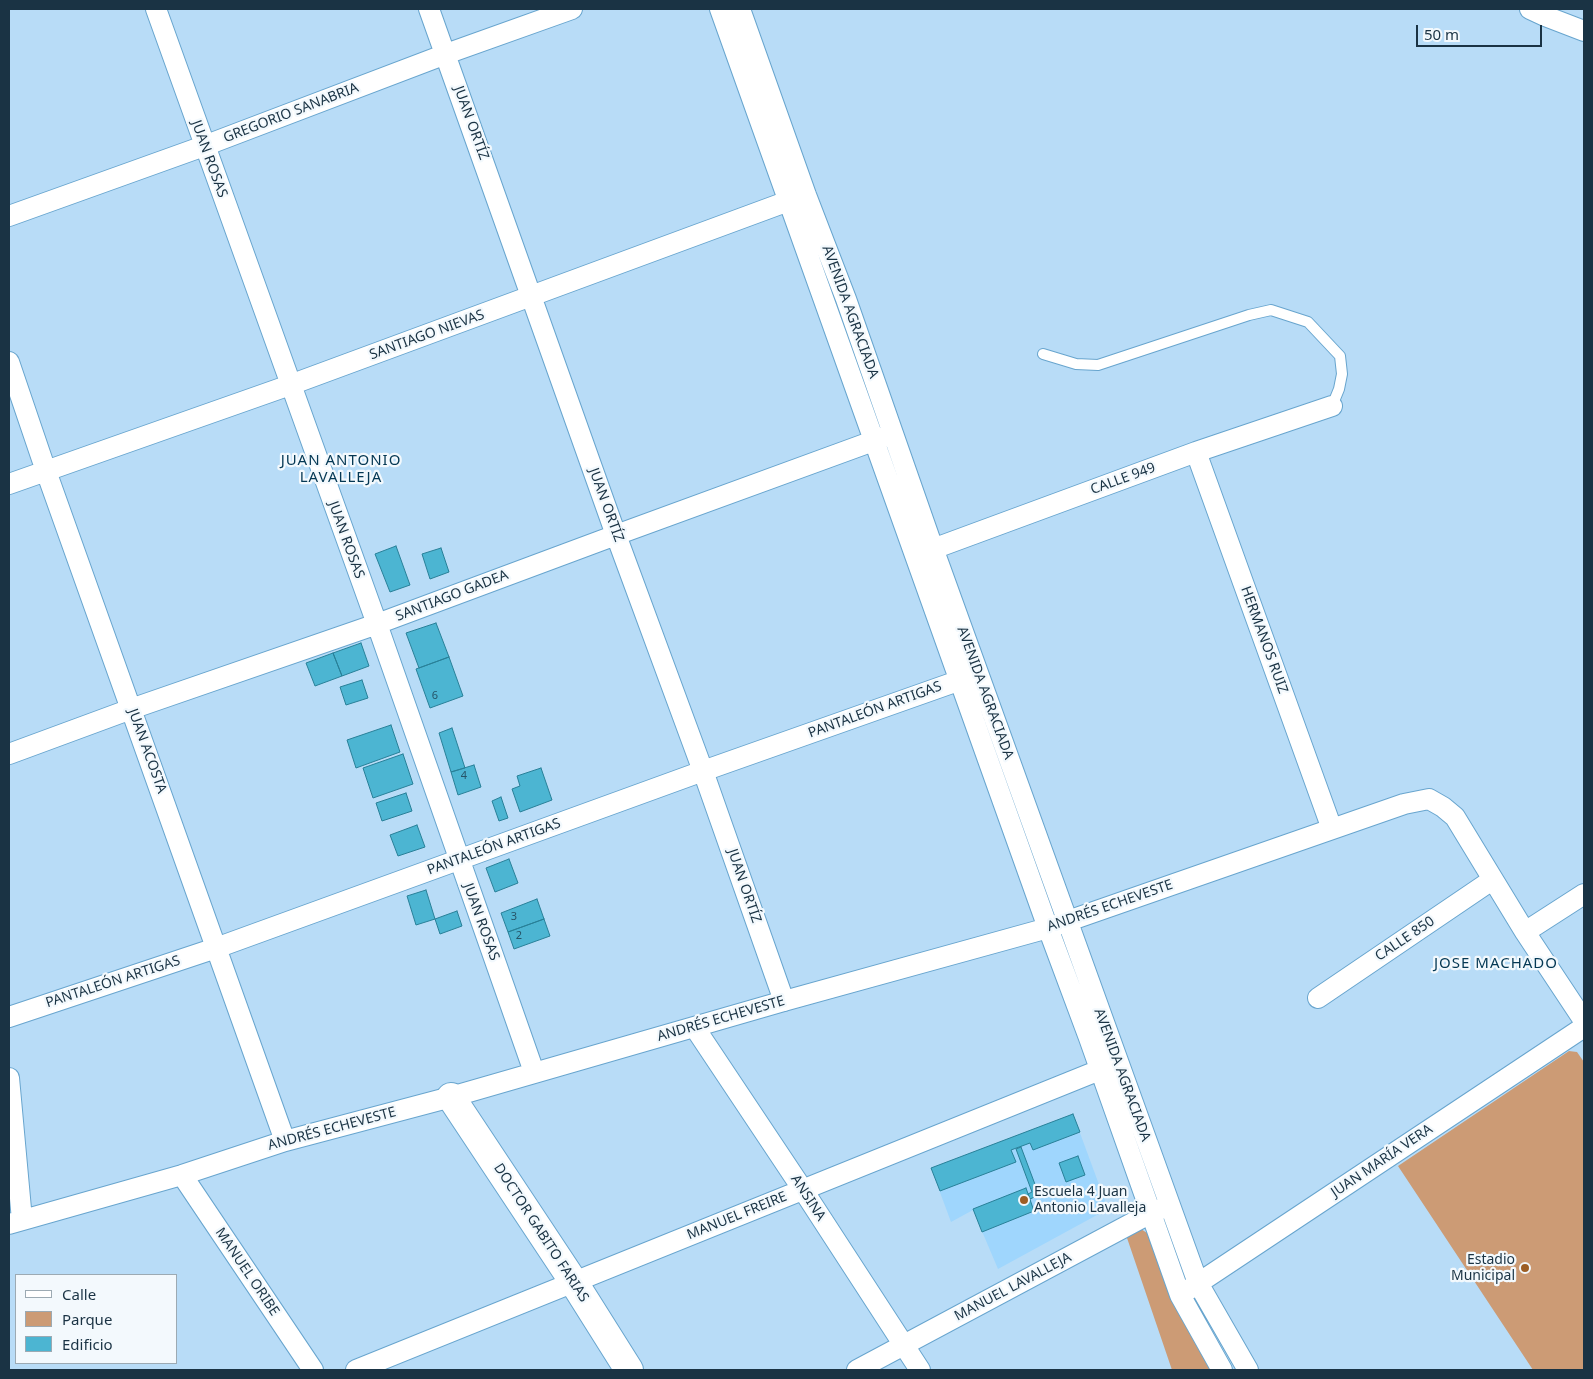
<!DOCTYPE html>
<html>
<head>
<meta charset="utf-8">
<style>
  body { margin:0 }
  #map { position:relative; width:1593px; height:1379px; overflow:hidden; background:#b8dcf7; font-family:"Noto Sans",sans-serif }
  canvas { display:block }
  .frame { position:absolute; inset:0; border:10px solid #1a3344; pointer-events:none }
  .legend { position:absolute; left:15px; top:1274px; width:162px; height:90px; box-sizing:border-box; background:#f3f9fd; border:1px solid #9caab3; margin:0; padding:6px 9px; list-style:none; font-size:15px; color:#1a3344 }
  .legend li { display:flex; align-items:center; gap:10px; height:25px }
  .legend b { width:25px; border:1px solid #9caab3 }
  .scale { position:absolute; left:1416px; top:25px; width:126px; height:22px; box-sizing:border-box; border:2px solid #1a3344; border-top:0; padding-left:6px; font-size:15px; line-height:18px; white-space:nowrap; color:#1a3344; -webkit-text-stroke:4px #f3f9fd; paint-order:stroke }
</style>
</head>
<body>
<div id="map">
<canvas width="1593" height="1379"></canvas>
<div class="frame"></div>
<ul class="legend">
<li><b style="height:6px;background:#fff"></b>Calle</li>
<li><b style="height:14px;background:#cc9b75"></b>Parque</li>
<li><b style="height:14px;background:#4cb5d2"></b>Edificio</li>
</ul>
<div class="scale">50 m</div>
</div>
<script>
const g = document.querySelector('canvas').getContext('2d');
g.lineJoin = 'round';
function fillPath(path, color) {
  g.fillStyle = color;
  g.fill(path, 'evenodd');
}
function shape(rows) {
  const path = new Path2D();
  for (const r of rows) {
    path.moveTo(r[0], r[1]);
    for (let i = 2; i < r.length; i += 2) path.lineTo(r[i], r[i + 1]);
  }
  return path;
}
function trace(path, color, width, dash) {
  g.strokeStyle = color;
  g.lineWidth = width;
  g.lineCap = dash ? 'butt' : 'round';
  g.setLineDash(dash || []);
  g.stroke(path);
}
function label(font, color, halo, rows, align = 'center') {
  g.font = font + ' "Noto Sans",sans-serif';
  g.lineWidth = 4.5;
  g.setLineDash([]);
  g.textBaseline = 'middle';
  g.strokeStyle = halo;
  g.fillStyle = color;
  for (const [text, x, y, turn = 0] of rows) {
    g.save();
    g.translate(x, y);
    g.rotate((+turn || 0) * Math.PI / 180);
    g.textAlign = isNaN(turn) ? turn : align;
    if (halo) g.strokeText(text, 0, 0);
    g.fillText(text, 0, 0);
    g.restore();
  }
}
const built = shape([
  [1073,1114,1108,1209,998,1269,973,1210,951,1222,931,1168]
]);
const green = shape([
  [1569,1051,1577,1052,1584,1062,1584,1370,1533,1370,1398,1166],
  [1141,1229,1147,1233,1169,1291,1210,1370,1172,1370,1126,1235]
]);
const building = shape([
  [396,546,410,585,390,592,375,554,396,546],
  [441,548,449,572,430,579,422,554,441,548],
  [436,623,449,657,419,668,406,633,436,623],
  [361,643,369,666,342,676,333,653,361,643],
  [333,653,342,676,315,686,306,663,333,653],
  [449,657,463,696,430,708,416,669,449,657],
  [362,680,368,698,346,705,340,687,362,680],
  [391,725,400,752,356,768,347,740,391,725],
  [452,728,465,768,451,772,439,733,452,728],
  [403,754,413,784,373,798,363,768,403,754],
  [474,765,481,787,458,795,451,772,474,765],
  [541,768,552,800,520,812,512,789,520,786,517,776,541,768],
  [406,793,412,811,382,821,376,803,406,793],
  [501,797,508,818,499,821,492,801,501,797],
  [417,825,425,847,398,856,390,835,417,825],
  [509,859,518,883,495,892,486,868,509,859],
  [426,890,435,919,416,925,407,896,426,890],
  [537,899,544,919,508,932,501,913,537,899],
  [457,911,462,926,440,934,435,919,457,911],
  [544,919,550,936,514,949,508,932,544,919],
  [1073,1114,1080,1132,1033,1150,1030,1143,1011,1150,1016,1162,940,1191,931,1168,1073,1114],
  [1021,1147,1039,1195,1030,1199,1028,1194,1032,1192,1016,1149,1021,1147],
  [1078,1156,1085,1175,1066,1182,1059,1163,1078,1156],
  [1026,1188,1034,1211,982,1232,973,1209,1026,1188]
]);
const lane = shape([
  [1043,354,1076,364,1098,365,1249,315,1271,310,1308,322,1340,356,1342,374,1339,389,1332,406]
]);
const street = shape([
  [156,9,377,624,534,1072],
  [429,9,616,535,703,771,784,1001],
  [720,9,1048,928,1089,1038,1180,1295,1222,1370],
  [740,9,806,195,846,299,933,548,1198,1283,1248,1370],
  [1530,9,1545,16,1584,31],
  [9,216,204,146,446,54,572,9],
  [9,362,46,471,285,1141],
  [1196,452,1332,829],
  [9,484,290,385,802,196],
  [922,553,1196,452,1332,406],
  [9,754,131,709,377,624,616,535,887,436],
  [1525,932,1584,894],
  [1318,998,1492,880],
  [9,1017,216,948,703,771,972,676],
  [695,1028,803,1190,920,1370],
  [9,1078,22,1220],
  [182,1175,313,1370],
  [9,1224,182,1175,285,1141,451,1097,784,1001,1048,928,1404,804,1429,799,1443,807,1455,817,1525,932,1584,1021],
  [1188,1290,1584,1027],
  [356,1370,1112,1065],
  [857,1370,1151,1213,1163,1208]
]);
const secondary = shape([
  [451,1097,573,1281,629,1370]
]);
const markers = [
  [1024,1200,5,"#9d5e25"],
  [1525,1268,5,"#9d5e25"]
];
const numberNames = [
  ["6",435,696],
  ["4",464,776],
  ["3",514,917],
  ["2",519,936]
];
const streetNames = [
  ["GREGORIO SANABRIA",291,113,-21],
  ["JUAN ORTÍZ",471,123,70],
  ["JUAN ROSAS",209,159,70],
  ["AVENIDA AGRACIADA",850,312,70],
  ["SANTIAGO NIEVAS",427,335,-20],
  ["CALLE 949",1123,479,-20],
  ["JUAN ORTÍZ",606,505,70],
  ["JUAN ROSAS",346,540,70],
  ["SANTIAGO GADEA",452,596,-21],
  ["HERMANOS RUIZ",1264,640,70],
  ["AVENIDA AGRACIADA",985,693,70],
  ["PANTALEÓN ARTIGAS",875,710,-20],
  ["JUAN ACOSTA",147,751,70],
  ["PANTALEÓN ARTIGAS",494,847,-20],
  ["JUAN ORTÍZ",744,886,71],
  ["ANDRÉS ECHEVESTE",1110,906,-19],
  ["JUAN ROSAS",481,922,70],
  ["CALLE 850",1405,939,-34],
  ["PANTALEÓN ARTIGAS",113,982,-18],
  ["ANDRÉS ECHEVESTE",721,1019,-16],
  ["AVENIDA AGRACIADA",1122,1075,70],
  ["ANDRÉS ECHEVESTE",332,1129,-15],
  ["JUAN MARÍA VERA",1382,1161,-34],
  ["ANSINA",808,1198,57],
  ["MANUEL FREIRE",737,1216,-22],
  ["DOCTOR GABITO FARIAS",541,1233,57],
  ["MANUEL ORIBE",247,1272,56],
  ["MANUEL LAVALLEJA",1013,1287,-28]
];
const poiNames = [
  ["Escuela 4 Juan",1034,1192],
  ["Antonio Lavalleja",1034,1208],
  ["Estadio",1515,1260,"right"],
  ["Municipal",1515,1276,"right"]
];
const neighbourhoodNames = [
  ["JUAN ANTONIO",341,461],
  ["LAVALLEJA",341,478],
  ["JOSE MACHADO",1496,964]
];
fillPath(built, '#9fd6fd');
fillPath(green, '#cc9b75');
fillPath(building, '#4cb5d2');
trace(building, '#288098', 1);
trace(lane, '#68a5ce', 12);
trace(street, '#68a5ce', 22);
trace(secondary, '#68a5ce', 30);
trace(lane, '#fff', 10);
trace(street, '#fff', 20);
trace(secondary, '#fff', 28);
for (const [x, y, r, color] of markers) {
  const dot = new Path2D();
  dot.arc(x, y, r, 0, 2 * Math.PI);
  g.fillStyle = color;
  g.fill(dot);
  trace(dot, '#f3f9fd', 2);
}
label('11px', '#265468', null, numberNames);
label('14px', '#1a3344', '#f3f9fd', streetNames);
label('14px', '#1a3344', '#f3f9fd', poiNames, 'left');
g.letterSpacing = '1px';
label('15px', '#043854', '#f3f9fd', neighbourhoodNames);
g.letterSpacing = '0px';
</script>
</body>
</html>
